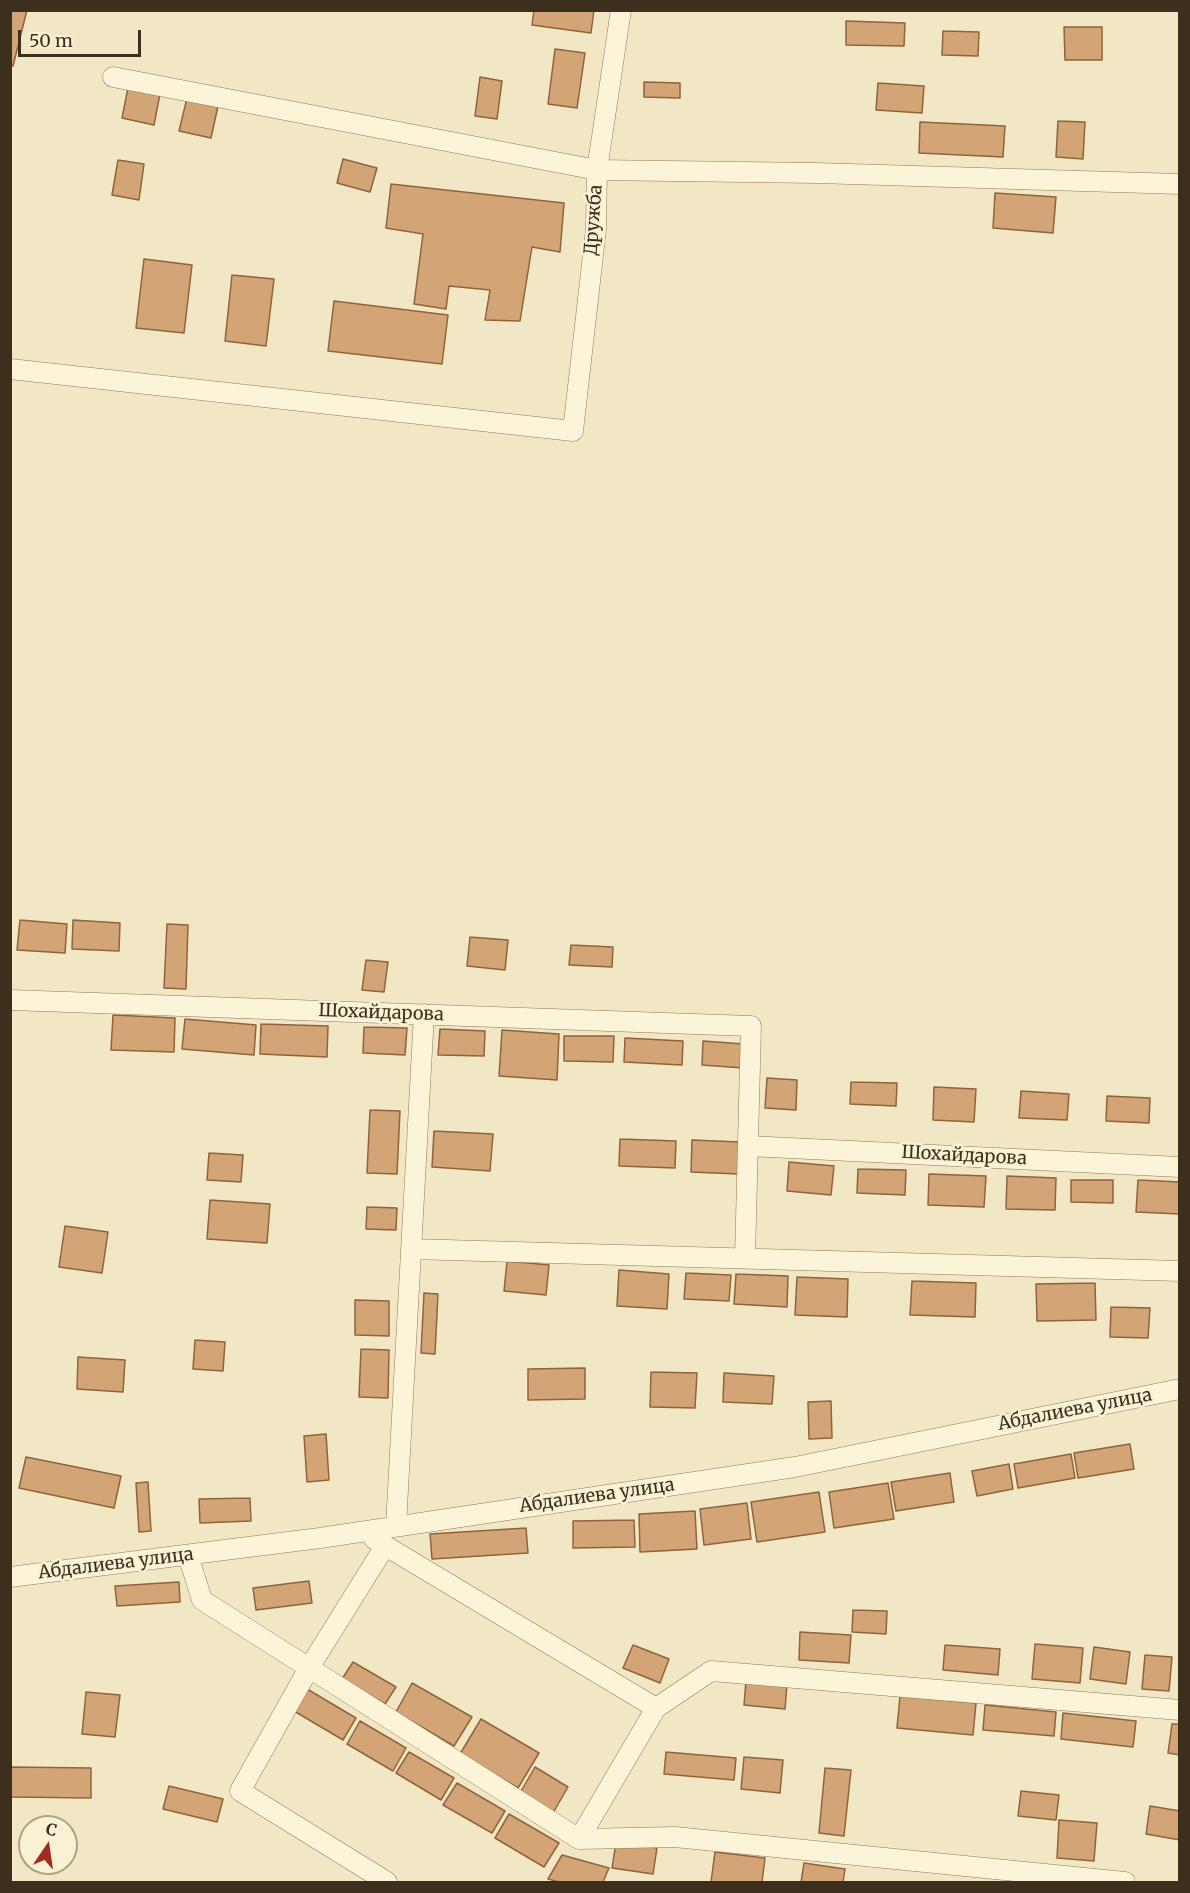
<!DOCTYPE html>
<html>
<head>
<meta charset="utf-8">
<style>
  body { margin:0 }
  #map { position:relative; width:1190px; height:1893px; overflow:hidden; background:#f2e7c4; font-family:Merriweather,serif }
  canvas { display:block }
  .frame { position:absolute; inset:0; border:12px solid #3d2f1e; pointer-events:none }
  .north { position:absolute; left:18px; top:1815px; width:60px; height:60px; box-sizing:border-box; background:#f8f1d4; border:2px solid #ada38b; border-radius:50%; rotate:13deg; font-size:16px; font-weight:700; line-height:24px; text-align:center; color:#3d2f1e }
  .north::after { content:''; display:block; margin:auto; width:21px; height:27px; background:#a32b23; clip-path:polygon(50% 0,100% 100%,50% 72%,0 100%) }
  .scale { position:absolute; left:18px; top:30px; width:123px; height:27px; box-sizing:border-box; border:3px solid #3d2f1e; border-top:0; padding-left:8px; font-size:18px; line-height:21px; white-space:nowrap; color:#3d2f1e; -webkit-text-stroke:4px #f8f1d4; paint-order:stroke }
</style>
</head>
<body>
<div id="map">
<canvas width="1190" height="1893"></canvas>
<div class="frame"></div>
<div class="north">С</div>
<div class="scale">50 m</div>
</div>
<script>
const g = document.querySelector('canvas').getContext('2d');
g.lineJoin = 'round';
function fillPath(path, color) {
  g.fillStyle = color;
  g.fill(path, 'evenodd');
}
function shape(rows) {
  const path = new Path2D();
  for (const r of rows) {
    path.moveTo(r[0], r[1]);
    for (let i = 2; i < r.length; i += 2) path.lineTo(r[i], r[i + 1]);
  }
  return path;
}
function trace(path, color, width, dash) {
  g.strokeStyle = color;
  g.lineWidth = width;
  g.lineCap = dash ? 'butt' : 'round';
  g.setLineDash(dash || []);
  g.stroke(path);
}
function label(font, color, halo, rows, align = 'center') {
  g.font = font + ' Merriweather,serif';
  g.lineWidth = 5;
  g.setLineDash([]);
  g.textBaseline = 'middle';
  g.strokeStyle = halo;
  g.fillStyle = color;
  for (const [text, x, y, turn = 0] of rows) {
    g.save();
    g.translate(x, y);
    g.rotate((+turn || 0) * Math.PI / 180);
    g.textAlign = isNaN(turn) ? turn : align;
    if (halo) g.strokeText(text, 0, 0);
    g.fillText(text, 0, 0);
    g.restore();
  }
}
const building = shape([
  [10,10,27,10,13,66,10,65,10,10],
  [534,10,594,10,591,33,532,25,534,10],
  [846,21,905,23,904,46,846,45,846,21],
  [1064,27,1102,27,1102,60,1065,60,1064,27],
  [943,31,979,32,978,56,942,55,943,31],
  [555,49,585,53,577,108,548,104,555,49],
  [480,77,502,81,497,119,475,116,480,77],
  [644,82,680,83,680,98,644,97,644,82],
  [878,83,924,86,922,113,876,110,878,83],
  [128,88,160,94,154,125,122,118,128,88],
  [187,98,218,106,211,138,179,131,187,98],
  [1058,121,1085,122,1083,159,1056,157,1058,121],
  [920,122,1005,126,1003,157,919,153,920,122],
  [343,159,377,168,370,192,337,183,343,159],
  [118,160,144,164,139,200,112,195,118,160],
  [391,184,564,203,560,252,532,247,520,321,485,320,490,290,449,286,446,309,414,304,423,234,386,228,391,184],
  [995,193,1056,197,1053,233,993,228,995,193],
  [144,259,192,265,184,333,136,328,144,259],
  [232,275,274,279,266,346,225,341,232,275],
  [334,301,448,315,442,364,328,351,334,301],
  [20,920,67,924,65,953,17,950,20,920],
  [73,920,120,923,119,951,72,949,73,920],
  [167,924,188,925,186,989,164,988,167,924],
  [470,937,508,940,505,970,467,966,470,937],
  [571,945,613,947,612,967,569,965,571,945],
  [366,960,388,962,384,992,362,990,366,960],
  [113,1015,175,1018,174,1052,111,1050,113,1015],
  [185,1019,256,1025,254,1055,182,1049,185,1019],
  [261,1024,328,1026,327,1057,260,1054,261,1024],
  [364,1027,407,1028,405,1055,363,1053,364,1027],
  [440,1029,485,1031,484,1056,438,1055,440,1029],
  [502,1030,559,1034,557,1080,499,1076,502,1030],
  [564,1036,614,1036,613,1062,564,1061,564,1036],
  [625,1038,683,1041,682,1065,624,1062,625,1038],
  [703,1041,744,1044,743,1068,702,1065,703,1041],
  [767,1078,797,1080,796,1110,765,1108,767,1078],
  [851,1082,897,1083,896,1106,850,1104,851,1082],
  [934,1087,976,1089,974,1122,933,1120,934,1087],
  [1021,1091,1069,1094,1067,1120,1019,1118,1021,1091],
  [1107,1096,1150,1098,1149,1123,1106,1121,1107,1096],
  [370,1110,400,1111,397,1174,367,1173,370,1110],
  [434,1131,493,1134,490,1171,432,1167,434,1131],
  [620,1139,676,1141,675,1168,619,1166,620,1139],
  [692,1140,740,1142,738,1174,691,1172,692,1140],
  [209,1153,243,1155,241,1182,207,1180,209,1153],
  [789,1162,834,1166,831,1195,787,1191,789,1162],
  [858,1169,906,1170,905,1195,857,1193,858,1169],
  [929,1174,986,1176,984,1207,928,1205,929,1174],
  [1007,1176,1056,1178,1055,1210,1006,1209,1007,1176],
  [1071,1180,1113,1180,1113,1203,1071,1202,1071,1180],
  [1138,1180,1180,1182,1180,1214,1136,1212,1138,1180],
  [210,1200,270,1204,267,1243,207,1239,210,1200],
  [367,1207,397,1208,396,1230,366,1229,367,1207],
  [65,1226,108,1232,102,1273,59,1267,65,1226],
  [507,1261,549,1265,546,1295,504,1291,507,1261],
  [619,1270,669,1274,667,1309,617,1306,619,1270],
  [686,1273,731,1275,729,1301,684,1299,686,1273],
  [736,1274,788,1276,787,1307,734,1304,736,1274],
  [797,1277,848,1279,847,1317,795,1315,797,1277],
  [912,1281,976,1283,975,1317,910,1315,912,1281],
  [1095,1283,1096,1320,1037,1321,1036,1284,1095,1283],
  [424,1293,438,1294,435,1354,421,1353,424,1293],
  [355,1300,389,1301,389,1336,355,1335,355,1300],
  [1111,1307,1150,1308,1148,1338,1110,1337,1111,1307],
  [195,1340,225,1342,223,1371,193,1369,195,1340],
  [361,1349,389,1350,388,1398,359,1397,361,1349],
  [78,1357,125,1360,123,1392,77,1389,78,1357],
  [585,1368,585,1399,528,1400,528,1369,585,1368],
  [651,1372,697,1373,695,1408,650,1407,651,1372],
  [724,1373,774,1376,772,1404,723,1402,724,1373],
  [831,1401,832,1438,809,1439,808,1402,831,1401],
  [326,1434,329,1480,307,1482,304,1436,326,1434],
  [1130,1444,1134,1469,1078,1478,1074,1453,1130,1444],
  [1071,1454,1075,1478,1018,1488,1014,1464,1071,1454],
  [26,1457,121,1476,114,1508,19,1488,26,1457],
  [1009,1464,1013,1489,977,1496,972,1471,1009,1464],
  [950,1473,954,1502,896,1511,891,1482,950,1473],
  [148,1482,151,1531,139,1532,136,1483,148,1482],
  [888,1483,894,1519,834,1528,829,1492,888,1483],
  [819,1492,825,1532,757,1542,751,1502,819,1492],
  [250,1498,251,1521,200,1523,199,1499,250,1498],
  [747,1503,751,1539,704,1545,700,1509,747,1503],
  [695,1511,697,1549,640,1552,639,1514,695,1511],
  [634,1520,635,1547,573,1548,573,1521,634,1520],
  [526,1528,528,1553,432,1559,430,1534,526,1528],
  [309,1581,312,1603,256,1610,253,1588,309,1581],
  [179,1582,180,1602,117,1606,115,1586,179,1582],
  [853,1610,887,1611,886,1634,852,1632,853,1610],
  [800,1632,851,1635,849,1663,799,1660,800,1632],
  [1035,1644,1083,1648,1080,1683,1032,1679,1035,1644],
  [633,1645,669,1659,660,1683,623,1668,633,1645],
  [945,1645,1000,1649,998,1675,943,1670,945,1645],
  [1094,1647,1130,1652,1126,1684,1090,1679,1094,1647],
  [1145,1655,1172,1657,1169,1691,1142,1689,1145,1655],
  [353,1662,396,1687,385,1704,342,1679,353,1662],
  [746,1681,787,1685,785,1709,744,1705,746,1681],
  [412,1683,472,1717,454,1746,396,1712,412,1683],
  [307,1689,356,1718,343,1740,294,1711,307,1689],
  [86,1692,120,1695,115,1737,82,1734,86,1692],
  [900,1696,976,1703,973,1735,897,1728,900,1696],
  [985,1705,1056,1712,1054,1736,983,1730,985,1705],
  [1063,1713,1136,1721,1133,1747,1061,1739,1063,1713],
  [481,1719,539,1753,518,1788,460,1754,481,1719],
  [360,1721,406,1748,393,1771,347,1744,360,1721],
  [1172,1724,1180,1724,1180,1755,1168,1753,1172,1724],
  [409,1752,454,1778,441,1800,396,1773,409,1752],
  [666,1752,736,1758,734,1780,664,1774,666,1752],
  [744,1757,783,1760,780,1793,741,1789,744,1757],
  [10,1767,91,1768,91,1798,10,1797,10,1767],
  [535,1767,568,1787,553,1813,520,1793,535,1767],
  [825,1768,851,1770,844,1836,819,1833,825,1768],
  [457,1783,505,1811,492,1833,443,1805,457,1783],
  [169,1786,223,1799,217,1822,163,1809,169,1786],
  [1021,1791,1059,1795,1056,1820,1018,1816,1021,1791],
  [1150,1806,1180,1811,1180,1840,1146,1834,1150,1806],
  [509,1814,559,1843,544,1867,495,1838,509,1814],
  [1059,1820,1097,1823,1094,1861,1057,1858,1059,1820],
  [616,1842,657,1848,653,1874,612,1868,616,1842],
  [715,1852,765,1858,762,1882,711,1882,715,1852],
  [562,1855,609,1868,603,1882,559,1882,548,1879,562,1855],
  [804,1863,845,1869,843,1882,801,1882,804,1863]
]);
const minor = shape([
  [113,77,597,170,816,173,1180,184],
  [10,369,573,431,596,229,597,170,621,10],
  [10,1000,751,1026,745,1258],
  [748,1146,1180,1167],
  [411,1249,1180,1271],
  [396,1526,424,1014],
  [374,1539,656,1708],
  [385,1546,309,1668,240,1791,387,1882],
  [188,1555,202,1600,579,1839,675,1837,1125,1882],
  [10,1577,320,1538,795,1467,1180,1389],
  [579,1839,656,1708,711,1671,1180,1710]
]);
const streetNames = [
  ["Дружба",594,220,-86],
  ["Шохайдарова",381,1013,2],
  ["Шохайдарова",964,1156,3],
  ["Абдалиева улица",1075,1410,-11],
  ["Абдалиева улица",597,1496,-8],
  ["Абдалиева улица",116,1564,-7]
];
fillPath(building, '#d3a476');
trace(building, '#90633c', 1.5);
trace(minor, '#8e7958', 21);
trace(minor, '#fcf4d8', 20);
label('18px', '#3d2f1e', '#f8f1d4', streetNames);
</script>
</body>
</html>
